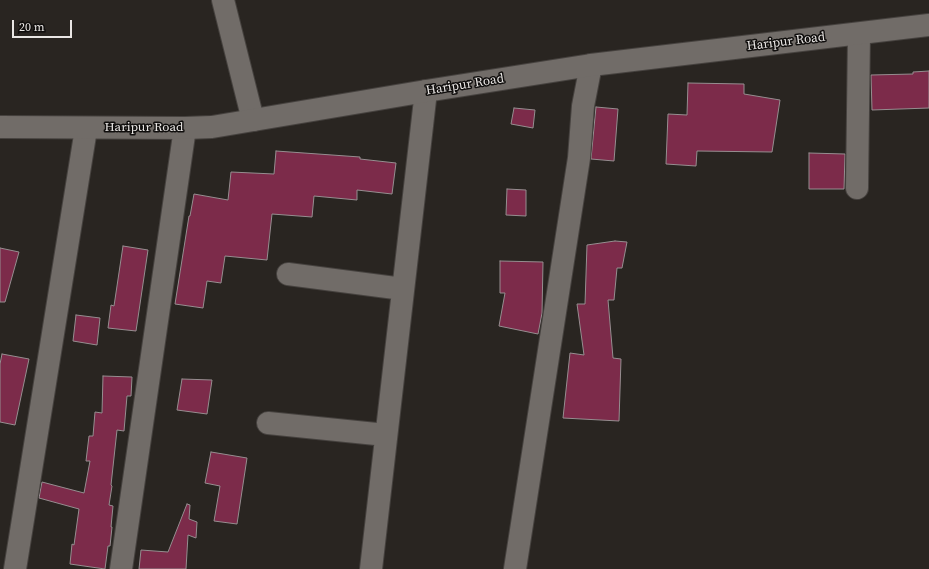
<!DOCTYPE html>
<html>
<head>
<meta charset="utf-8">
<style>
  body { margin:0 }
  #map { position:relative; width:929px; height:569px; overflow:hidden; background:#292521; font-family:"Source Serif 4",serif }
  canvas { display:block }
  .scale { position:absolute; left:12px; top:20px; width:60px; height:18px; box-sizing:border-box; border:2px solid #e9e6e4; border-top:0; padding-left:5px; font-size:12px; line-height:14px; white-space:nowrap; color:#e9e6e4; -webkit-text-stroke:3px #100e0d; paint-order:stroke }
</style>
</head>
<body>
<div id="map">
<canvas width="929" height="569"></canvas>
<div class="scale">20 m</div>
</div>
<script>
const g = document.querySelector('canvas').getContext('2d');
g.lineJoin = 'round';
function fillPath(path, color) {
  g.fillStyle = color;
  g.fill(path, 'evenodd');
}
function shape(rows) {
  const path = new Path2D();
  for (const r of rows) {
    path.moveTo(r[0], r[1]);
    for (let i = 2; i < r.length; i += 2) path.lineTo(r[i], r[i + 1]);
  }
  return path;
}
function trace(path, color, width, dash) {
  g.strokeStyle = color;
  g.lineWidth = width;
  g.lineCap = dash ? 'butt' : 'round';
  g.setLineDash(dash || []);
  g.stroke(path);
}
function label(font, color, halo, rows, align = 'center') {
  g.font = font + ' "Source Serif 4",serif';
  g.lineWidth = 3;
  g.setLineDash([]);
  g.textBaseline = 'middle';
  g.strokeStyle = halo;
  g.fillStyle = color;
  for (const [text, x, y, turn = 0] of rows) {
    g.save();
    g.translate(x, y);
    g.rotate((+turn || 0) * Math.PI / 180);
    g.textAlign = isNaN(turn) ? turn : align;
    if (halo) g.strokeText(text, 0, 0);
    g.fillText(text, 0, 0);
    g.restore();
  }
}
const building = shape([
  [929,71,929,108,872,110,871,75,913,74,913,72,929,71],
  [688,83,744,84,744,94,780,100,772,152,697,151,696,166,666,164,668,114,687,115,688,83],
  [596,107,618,109,614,161,591,159,596,107],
  [514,108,535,110,533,128,511,124,514,108],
  [276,151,360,157,360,159,396,163,392,194,357,190,357,200,314,196,312,217,272,214,267,260,225,256,221,283,207,281,203,308,175,304,189,216,190,216,194,194,228,200,231,172,274,174,276,151],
  [809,153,845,154,844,189,809,189,809,153],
  [507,189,526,190,526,216,506,215,507,189],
  [615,241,627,242,622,268,617,268,614,300,608,300,613,358,621,359,619,421,563,418,570,353,584,355,577,304,585,304,587,245,615,241],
  [123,246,148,250,136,331,108,328,111,305,114,306,123,246],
  [0,248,19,252,5,302,0,302,0,248],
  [500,261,543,262,542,313,538,334,499,326,505,293,500,293,500,261],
  [76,315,100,318,97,345,73,341,76,315],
  [2,354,29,359,15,425,0,422,0,364,2,354],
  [103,376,132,377,131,396,127,396,124,431,117,430,111,485,112,486,109,505,113,506,111,527,112,527,110,546,108,546,105,569,70,564,72,544,74,545,79,509,39,498,42,482,84,493,90,461,86,461,89,436,93,436,95,412,102,413,103,376],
  [182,379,212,380,207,414,177,410,182,379],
  [211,452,247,458,237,524,214,521,220,486,205,483,211,452],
  [187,504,190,505,189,519,197,522,196,538,188,535,186,569,139,569,141,550,168,552,187,504]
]);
const street = shape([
  [223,0,253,120],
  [857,188,859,34],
  [288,274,403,289],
  [268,423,386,435],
  [15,569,86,129],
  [121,569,185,128],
  [371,569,426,91],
  [515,569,579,158,583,106,591,65]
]);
const secondary = shape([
  [0,127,185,128,212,127,426,91,591,65,929,25]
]);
const streetNames = [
  ["Haripur Road",786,42,-7],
  ["Haripur Road",465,85,-9],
  ["Haripur Road",144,128]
];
fillPath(building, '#7c2b4a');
trace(building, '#968e90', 1);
trace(street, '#46423f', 24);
trace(secondary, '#46423f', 24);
trace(street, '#716c68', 22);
trace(secondary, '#716c68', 22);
label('13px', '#e9e6e4', '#100e0d', streetNames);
</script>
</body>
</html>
